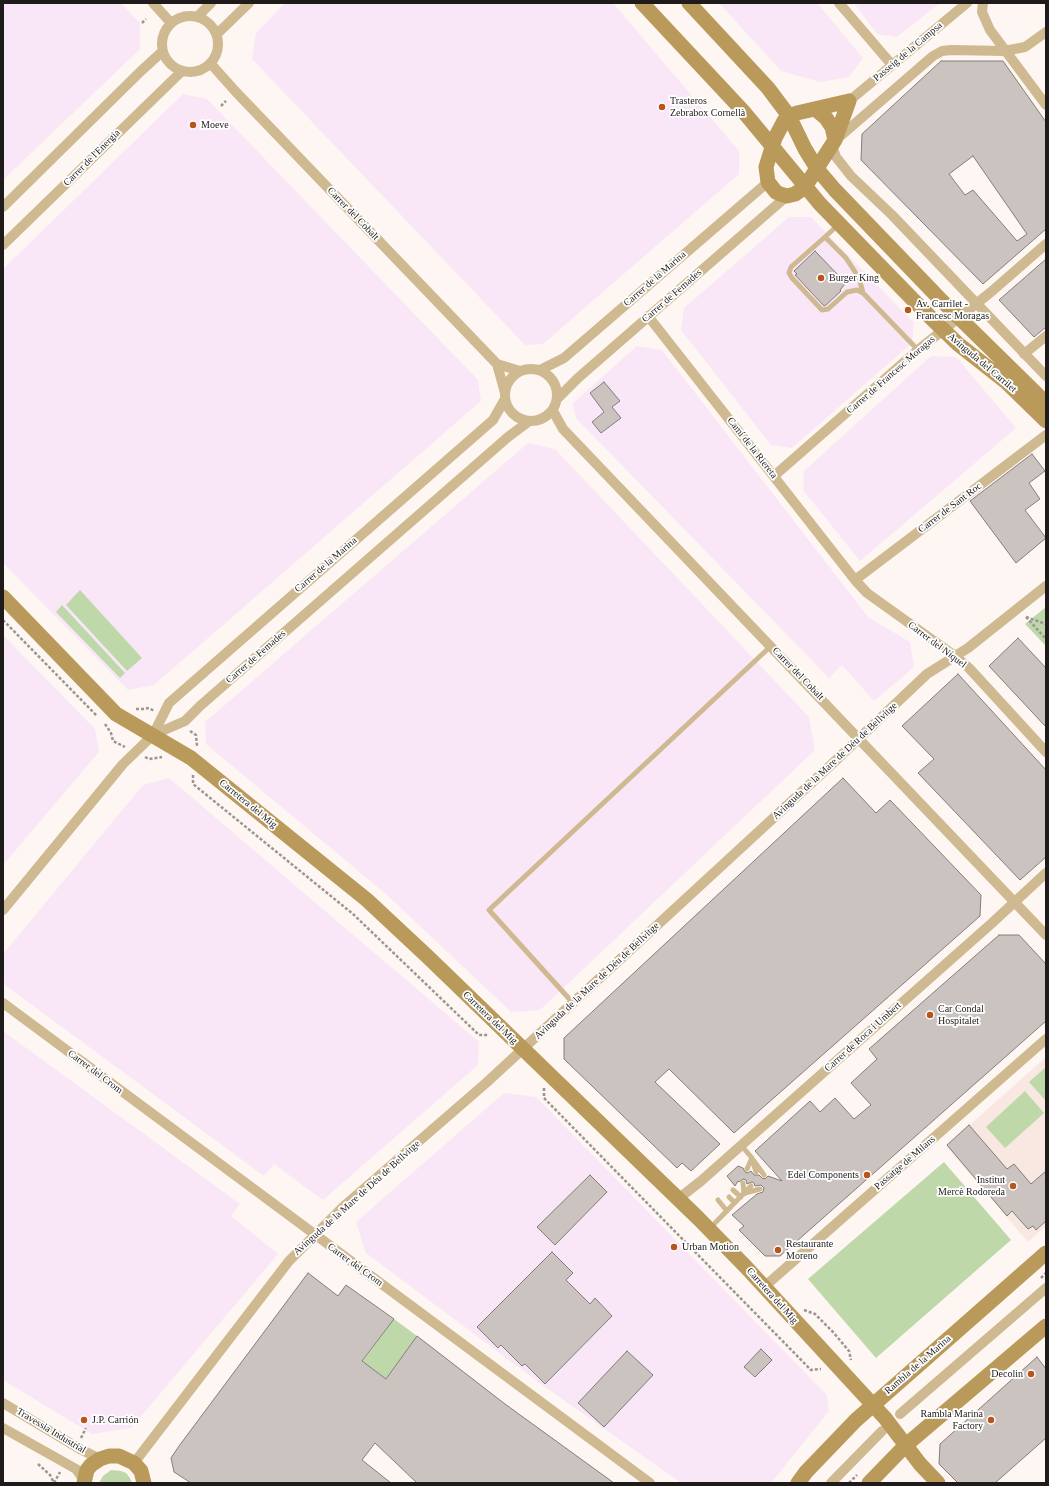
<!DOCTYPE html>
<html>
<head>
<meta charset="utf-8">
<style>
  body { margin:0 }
  #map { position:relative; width:1049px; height:1486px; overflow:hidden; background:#fdf6f2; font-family:Georgia,serif }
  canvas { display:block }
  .frame { position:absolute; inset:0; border:4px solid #1e1b1a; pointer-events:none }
</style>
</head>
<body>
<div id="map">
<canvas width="1049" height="1486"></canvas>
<div class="frame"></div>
</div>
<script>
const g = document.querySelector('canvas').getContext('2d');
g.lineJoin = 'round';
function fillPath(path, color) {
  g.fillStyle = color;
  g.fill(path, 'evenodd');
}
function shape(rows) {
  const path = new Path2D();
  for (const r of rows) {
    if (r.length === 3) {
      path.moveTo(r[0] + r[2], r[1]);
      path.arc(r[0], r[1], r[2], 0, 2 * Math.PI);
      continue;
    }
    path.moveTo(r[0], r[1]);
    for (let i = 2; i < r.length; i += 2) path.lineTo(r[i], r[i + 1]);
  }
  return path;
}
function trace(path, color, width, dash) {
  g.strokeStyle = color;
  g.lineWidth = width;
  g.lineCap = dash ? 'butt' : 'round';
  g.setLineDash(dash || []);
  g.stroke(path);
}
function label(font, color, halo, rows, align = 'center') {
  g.font = font + ' Georgia,serif';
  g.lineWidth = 3.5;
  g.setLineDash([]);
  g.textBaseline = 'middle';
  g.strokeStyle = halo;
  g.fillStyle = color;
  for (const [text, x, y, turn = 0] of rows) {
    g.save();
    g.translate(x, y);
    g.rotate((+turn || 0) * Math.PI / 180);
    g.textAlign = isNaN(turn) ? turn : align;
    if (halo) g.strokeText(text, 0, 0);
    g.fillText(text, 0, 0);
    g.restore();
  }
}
const industrial = shape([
  [3,3,121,3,140,23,140,49,3,180],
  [285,3,613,3,739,151,739,174,543,344,525,345,252,59,256,33],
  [719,3,817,3,863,58,849,77,821,82,781,71],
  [854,3,940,3,897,37,877,34],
  [183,94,207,99,478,380,481,401,154,685,128,690,3,563,3,269],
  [789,217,811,217,914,323,912,343,792,448,771,445,681,330,684,308],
  [637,346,662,350,868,617,910,642,914,667,874,701,842,665,829,678,576,418,573,403],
  [931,356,956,357,1016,428,860,561,803,490,804,471],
  [528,443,555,449,809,717,815,750,540,1010,511,1012,387,895,206,744,205,722],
  [3,635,95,729,99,752,3,865],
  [169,778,479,1042,478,1065,323,1200,274,1164,264,1176,5,985,3,973,3,954,143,785],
  [3,1031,240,1204,231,1216,278,1254,131,1428,92,1434,3,1380],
  [504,1093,536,1097,827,1395,829,1411,771,1483,681,1483,541,1384,366,1253,356,1222]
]);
const built = shape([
  [1046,1057,1046,1226,1028,1242,946,1146]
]);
const green = shape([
  [80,590,142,658,127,671,66,605],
  [62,605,125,673,120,678,56,612],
  [1046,607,1046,646,1025,624],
  [1046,1067,1046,1101,1029,1082],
  [1025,1091,1044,1113,1005,1148,986,1127],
  [944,1162,1011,1240,876,1358,808,1279],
  [394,1319,417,1336,386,1379,356,1370],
  [111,1470,121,1471,126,1473,130,1478,132,1483,99,1483,103,1476]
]);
const building = shape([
  [941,61,1003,61,1046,122,1046,229,983,284,861,160,862,134,941,61],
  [973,156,1027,234,1017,241,973,190,965,195,949,174,973,156],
  [815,251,840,277,839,278,845,284,840,290,841,291,826,305,824,306,795,275,797,274,794,271,815,251],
  [1046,259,1046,327,1034,337,999,300,1046,259],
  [604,382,620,401,612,407,621,418,601,433,592,422,604,412,590,393,604,382],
  [1032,454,1045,471,1029,483,1040,499,1025,510,1046,538,1016,563,970,501,1032,454],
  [1018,638,1046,668,1046,727,989,666,1018,638],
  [958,674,1046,770,1046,857,1020,880,918,773,934,759,902,726,958,674],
  [843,778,876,813,890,800,981,895,980,916,734,1133,669,1069,655,1082,720,1144,691,1171,682,1163,677,1168,564,1059,564,1038,843,778],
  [999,935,1019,935,1046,964,1046,1021,780,1256,765,1256,739,1230,744,1226,732,1215,757,1194,763,1192,764,1188,761,1185,755,1186,754,1183,752,1182,747,1184,746,1180,743,1179,739,1182,738,1181,735,1186,727,1176,738,1166,743,1168,745,1172,748,1173,751,1171,754,1175,759,1175,763,1179,766,1178,768,1176,782,1181,755,1151,810,1101,820,1112,835,1098,854,1119,871,1105,851,1083,877,1059,869,1049,999,935],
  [969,1125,1007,1169,1014,1164,1031,1184,1046,1171,1046,1221,1036,1230,1033,1226,1028,1229,1012,1211,1007,1216,947,1145,969,1125],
  [590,1175,607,1192,555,1245,537,1227,590,1175],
  [552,1252,573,1273,566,1280,590,1304,595,1298,612,1316,545,1384,525,1364,522,1366,501,1345,498,1348,477,1327,552,1252],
  [308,1273,338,1296,346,1285,394,1319,362,1361,386,1379,417,1336,505,1404,614,1483,417,1483,375,1443,362,1460,391,1483,191,1483,174,1472,171,1458,179,1446,308,1273],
  [761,1349,772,1360,755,1377,744,1367,761,1349],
  [627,1351,653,1375,604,1427,578,1403,627,1351],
  [1037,1357,1046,1369,1046,1438,995,1483,958,1483,939,1464,940,1444,1037,1357]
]);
const path = shape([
  [142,23,146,19],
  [221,106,226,101],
  [1026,617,1046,639],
  [1026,617,1046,624],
  [3,620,97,716],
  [136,709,143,709,149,708,154,711],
  [105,724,111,733,113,741,125,747],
  [190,731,196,735,197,746],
  [145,757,149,759,162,757],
  [193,775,193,784,353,914,479,1035,488,1035],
  [544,1088,544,1098,811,1370,821,1369],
  [1041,1278,1046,1273],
  [804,1310,815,1314,833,1332,849,1351,851,1360],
  [81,1438,86,1428],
  [38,1464,50,1475,54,1483],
  [54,1483,60,1472],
  [849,1483,857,1475]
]);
const lane = shape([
  [839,224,825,237,846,258,859,278,863,293,918,350],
  [825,237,791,267,789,273,792,278,822,310,828,309,847,292,857,290,863,293],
  [573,1003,489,910,771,646],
  [741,1145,752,1158,756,1172],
  [754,1161,764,1175],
  [747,1169,752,1158],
  [743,1183,744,1194],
  [733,1190,741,1197],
  [745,1193,760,1189],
  [729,1197,734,1202],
  [718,1200,727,1211],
  [715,1223,751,1186]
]);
const street = shape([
  [153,3,171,23],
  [839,3,892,65],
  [983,3,982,12,990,30,1046,105],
  [190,44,28],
  [198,16,211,3],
  [217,34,249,3],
  [211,64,236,92,497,364,505,393],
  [849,101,967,3],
  [837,139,933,56,942,51,951,50,1004,51,1025,47,1046,32],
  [832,146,836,157,851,176,892,215,1046,376],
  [3,207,141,71,163,51],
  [3,245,182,71],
  [648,316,855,580,867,593,955,656,969,668,1046,752],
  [1024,354,1046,336],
  [497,364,520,371],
  [531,395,26],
  [540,370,564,358,768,182],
  [558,398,578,378,787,196],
  [553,411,563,429,1046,935],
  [774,476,918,350,991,292,1046,244],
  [855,580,1046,435],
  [153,735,169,703,493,420,505,399],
  [3,910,123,764,153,735,185,721,200,706,508,437,528,422],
  [3,1003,650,1483],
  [678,1199,701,1181,992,923,1046,873],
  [764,1287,1046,1039],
  [3,1403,80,1449,100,1459],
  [900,1414,1046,1288],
  [3,1428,76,1469,84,1480],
  [134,1463,289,1261,343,1207,486,1083,551,1023,832,764,927,674,968,648,1046,586],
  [831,1483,882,1431]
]);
const secondary = shape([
  [642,3,743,111,820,204,924,311,958,344,1005,381,1046,421],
  [689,3,768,88,789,116,805,149,818,170,835,190,938,297,1046,403],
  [849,101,835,140,805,187,795,194,787,196,780,194,776,192,768,182,766,167,775,138,784,121,789,116,797,113,849,101],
  [815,109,826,118,832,127,835,140],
  [3,597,116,714,191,758,367,900,428,957,698,1218,745,1266,885,1418,920,1464,938,1483],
  [84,1483,87,1470,91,1465,100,1459,109,1456,119,1456,134,1463,141,1471,144,1483],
  [798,1483,806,1472,856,1420,1046,1253],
  [869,1483,906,1445,1046,1326]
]);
const markers = [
  [662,107,4,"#b8541e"],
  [193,125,4,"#b8541e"],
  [821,278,4,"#b8541e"],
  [908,310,4,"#b8541e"],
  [930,1015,4,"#b8541e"],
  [867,1175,4,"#b8541e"],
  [1013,1186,4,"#b8541e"],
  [674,1247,4,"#b8541e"],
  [778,1250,4,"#b8541e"],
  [1031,1374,4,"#b8541e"],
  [84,1420,4,"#b8541e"],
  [991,1420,4,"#b8541e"]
];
const streetNames = [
  ["Passeig de la Campsa",908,52,-40],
  ["Carrer de l'Energia",92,158,-45],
  ["Carrer del Cobalt",353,214,46],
  ["Carrer de la Marina",655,279,-41],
  ["Carrer de Femades",672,296,-41],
  ["Avinguda del Carrilet",982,363,40],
  ["Carrer de Francesc Moragas",891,375,-41],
  ["Camí de la Riereta",752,448,52],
  ["Carrer de Sant Roc",950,508,-37],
  ["Carrer de la Marina",326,565,-41],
  ["Carrer del Níquel",937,645,37],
  ["Carrer de Femades",256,657,-41],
  ["Carrer del Cobalt",798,674,46],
  ["Avinguda de la Mare de Déu de Bellvitge",835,761,-43],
  ["Carretera del Mig",248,804,39],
  ["Avinguda de la Mare de Déu de Bellvitge",597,981,-43],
  ["Carretera del Mig",490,1018,44],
  ["Carrer de Roca i Umbert",863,1037,-42],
  ["Carrer del Crom",95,1072,37],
  ["Passatge de Milans",905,1163,-41],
  ["Avinguda de la Mare de Déu de Bellvitge",357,1198,-42],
  ["Carrer del Crom",355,1265,36],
  ["Carretera del Mig",772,1296,48],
  ["Rambla de la Marina",918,1365,-41],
  ["Travessia Industrial",51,1431,31]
];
const poiNames = [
  ["Trasteros",670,101],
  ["Zebrabox Cornellà",670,113],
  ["Moeve",201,125],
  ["Burger King",829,278],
  ["Av. Carrilet -",916,304],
  ["Francesc Moragas",916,316],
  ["Car Condal",938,1009],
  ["Hospitalet",938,1021],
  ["Edel Components",859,1175,"right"],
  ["Institut",1005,1180,"right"],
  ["Mercè Rodoreda",1005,1192,"right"],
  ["Restaurante",786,1244],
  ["Moreno",786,1256],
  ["Urban Motion",682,1247],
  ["Decolin",1023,1374,"right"],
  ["Rambla Marina",983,1414,"right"],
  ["Factory",983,1426,"right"],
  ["J.P. Carrión",92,1420]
];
fillPath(industrial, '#f9e7f8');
fillPath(built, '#f8e8e1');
fillPath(green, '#bed8aa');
fillPath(building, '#cac3bf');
trace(building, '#847e7b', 1);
trace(path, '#9b9693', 2.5, [3, 2]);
trace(lane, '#ceb990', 5);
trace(street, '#ceb990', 10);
trace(secondary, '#b99a5a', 15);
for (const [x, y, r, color] of markers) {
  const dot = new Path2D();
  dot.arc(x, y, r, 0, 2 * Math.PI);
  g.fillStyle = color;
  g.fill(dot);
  trace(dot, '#fff', 1.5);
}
label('10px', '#1e1b1a', '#fff', streetNames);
label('10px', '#1e1b1a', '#fff', poiNames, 'left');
</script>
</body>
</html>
